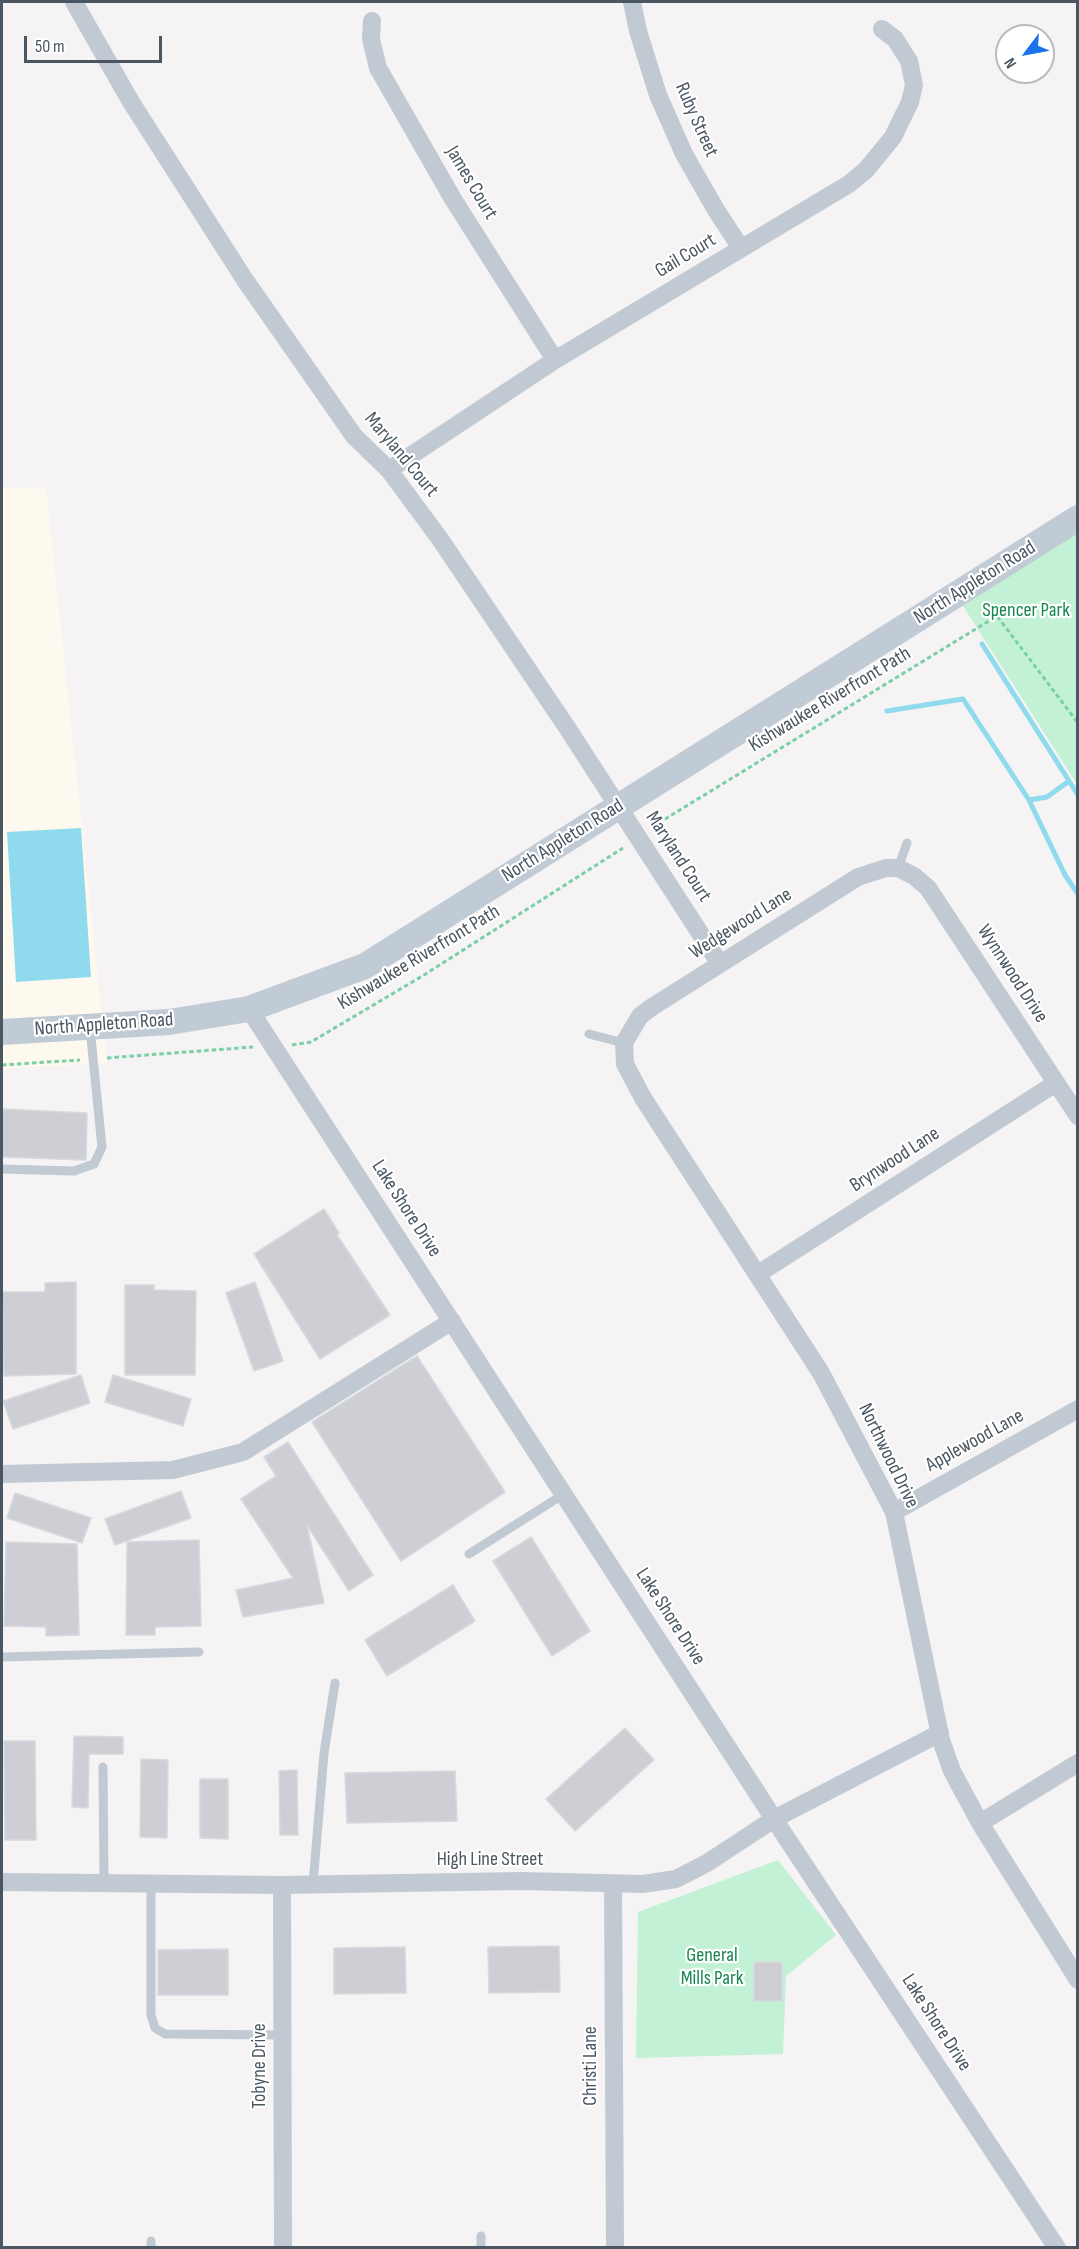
<!DOCTYPE html>
<html>
<head>
<meta charset="utf-8">
<style>
  body { margin:0 }
  #map { position:relative; width:1079px; height:2249px; overflow:hidden; background:#f5f3f3; font-family:"Sofia Sans Condensed",sans-serif }
  canvas { display:block }
  .frame { position:absolute; inset:0; border:3px solid #4a5661; pointer-events:none }
  .north { position:absolute; left:995px; top:24px; width:60px; height:60px; box-sizing:border-box; background:#fff; border:2px solid #b7bbc0; border-radius:50%; rotate:238deg; font-size:16px; font-weight:700; line-height:24px; text-align:center; color:#4a5661 }
  .north::after { content:''; display:block; margin:auto; width:21px; height:27px; background:#1a73e8; clip-path:polygon(50% 0,100% 100%,50% 72%,0 100%) }
  .scale { position:absolute; left:24px; top:36px; width:138px; height:27px; box-sizing:border-box; border:3px solid #4a5661; border-top:0; padding-left:8px; font-size:18px; line-height:21px; white-space:nowrap; color:#4a5661; -webkit-text-stroke:4px #fff; paint-order:stroke }
</style>
</head>
<body>
<div id="map">
<canvas width="1079" height="2249"></canvas>
<div class="frame"></div>
<div class="north">N</div>
<div class="scale">50 m</div>
</div>
<script>
const g = document.querySelector('canvas').getContext('2d');
g.lineJoin = 'round';
function fillPath(path, color) {
  g.fillStyle = color;
  g.fill(path, 'evenodd');
}
function shape(rows) {
  const path = new Path2D();
  for (const r of rows) {
    path.moveTo(r[0], r[1]);
    for (let i = 2; i < r.length; i += 2) path.lineTo(r[i], r[i + 1]);
  }
  return path;
}
function trace(path, color, width, dash) {
  g.strokeStyle = color;
  g.lineWidth = width;
  g.lineCap = dash ? 'butt' : 'round';
  g.setLineDash(dash || []);
  g.stroke(path);
}
function label(font, color, halo, rows, align = 'center') {
  g.font = font + ' "Sofia Sans Condensed",sans-serif';
  g.lineWidth = 4.5;
  g.setLineDash([]);
  g.textBaseline = 'middle';
  g.strokeStyle = halo;
  g.fillStyle = color;
  for (const [text, x, y, turn = 0] of rows) {
    g.save();
    g.translate(x, y);
    g.rotate((+turn || 0) * Math.PI / 180);
    g.textAlign = isNaN(turn) ? turn : align;
    if (halo) g.strokeText(text, 0, 0);
    g.fillText(text, 0, 0);
    g.restore();
  }
}
const commercial = shape([
  [46,487,107,1063,2,1069,2,488]
]);
const green = shape([
  [1077,519,1077,784,956,595],
  [778,1860,836,1935,786,1976,783,2054,636,2058,638,1912]
]);
const water = shape([
  [81,828,91,977,16,982,7,832]
]);
const stream = shape([
  [982,644,1078,795],
  [887,711,963,699,1029,800,1065,875,1078,894],
  [1029,800,1047,797,1069,781]
]);
const building = shape([
  [2,1109,87,1113,86,1160,2,1157,2,1109],
  [324,1209,339,1233,337,1235,390,1315,320,1359,254,1254,324,1209],
  [76,1282,76,1374,4,1376,2,1292,45,1292,45,1283,76,1282],
  [255,1282,283,1361,254,1371,226,1293,255,1282],
  [125,1285,154,1285,154,1290,196,1291,195,1375,125,1375,125,1285],
  [417,1356,505,1492,401,1561,312,1422,417,1356],
  [81,1375,90,1403,13,1429,3,1401,81,1375],
  [113,1375,191,1399,183,1426,105,1402,113,1375],
  [288,1442,373,1575,349,1591,307,1525,324,1603,243,1617,236,1590,293,1578,241,1499,276,1476,264,1457,288,1442],
  [181,1491,191,1518,115,1545,105,1519,181,1491],
  [15,1493,91,1518,82,1543,7,1518,15,1493],
  [531,1537,590,1631,552,1656,493,1561,531,1537],
  [199,1540,201,1626,155,1627,155,1635,126,1635,127,1542,199,1540],
  [6,1542,77,1544,79,1635,46,1636,46,1627,4,1626,6,1542],
  [453,1585,475,1621,387,1676,365,1640,453,1585],
  [625,1728,654,1760,575,1831,546,1799,625,1728],
  [74,1736,123,1737,123,1754,89,1754,88,1808,72,1807,74,1736],
  [4,1741,35,1741,36,1840,5,1840,4,1741],
  [141,1759,168,1760,167,1838,140,1837,141,1759],
  [297,1770,298,1835,280,1835,279,1771,297,1770],
  [455,1771,457,1821,347,1823,345,1773,455,1771],
  [200,1779,228,1779,228,1839,200,1838,200,1779],
  [559,1946,560,1992,489,1993,488,1947,559,1946],
  [405,1947,406,1993,334,1994,334,1948,405,1947],
  [228,1949,228,1995,158,1995,158,1950,228,1949],
  [754,1962,782,1962,782,2001,754,2001,754,1962]
]);
const path = shape([
  [652,827,997,616,1078,723],
  [292,1045,311,1042,424,975,623,848],
  [107,1058,253,1047],
  [2,1065,80,1060]
]);
const lane = shape([
  [898,868,907,843],
  [589,1034,624,1043],
  [2,1169,74,1171,94,1164,102,1147,90,1028],
  [469,1554,564,1494],
  [2,1657,199,1652],
  [103,1767,104,1882],
  [151,1882,151,2015,155,2028,165,2034,282,2035],
  [313,1884,324,1753,335,1683],
  [151,2248,151,2241],
  [481,2248,481,2236]
]);
const street = shape([
  [74,2,131,102,245,280,354,436,389,470,440,539,568,729,720,964],
  [632,2,638,31,658,95,684,154,716,210,741,248],
  [372,21,371,39,378,68,453,199,555,360],
  [389,470,555,360,849,184,866,170,893,137,910,102,914,85,909,61,895,39,882,29],
  [249,1009,774,1819,1057,2248],
  [1078,1116,928,888,914,876,898,868,886,868,858,877,652,1007,640,1016,624,1043,625,1064,643,1098,821,1373,894,1512,941,1740,952,1771,980,1823,1078,1980],
  [758,1274,1056,1083],
  [2,1474,173,1470,243,1452,452,1321],
  [894,1512,1078,1409],
  [980,1823,1078,1763],
  [2,1882,282,1885,522,1881,643,1884,676,1879,707,1863,774,1819,940,1733],
  [613,1884,615,2248],
  [282,1885,283,2248]
]);
const secondary = shape([
  [2,1032,169,1022,249,1009,365,966,1078,518]
]);
const streetNames = [
  ["Ruby Street",696,120,66],
  ["James Court",471,183,59],
  ["Gail Court",686,256,-31],
  ["Maryland Court",401,455,50],
  ["North Appleton Road",975,583,-32],
  ["Kishwaukee Riverfront Path",830,700,-31],
  ["North Appleton Road",563,841,-32],
  ["Maryland Court",678,857,57],
  ["Wedgewood Lane",741,924,-32],
  ["Kishwaukee Riverfront Path",419,958,-31],
  ["Wynnwood Drive",1012,974,57],
  ["North Appleton Road",104,1025,-4],
  ["Brynwood Lane",895,1160,-33],
  ["Lake Shore Drive",406,1209,57],
  ["Applewood Lane",975,1441,-29],
  ["Northwood Drive",888,1456,64],
  ["Lake Shore Drive",670,1617,57],
  ["High Line Street",490,1860],
  ["Lake Shore Drive",936,2023,57],
  ["Tobyne Drive",260,2066,-90],
  ["Christi Lane",591,2066,-90]
];
const parkNames = [
  ["Spencer Park",1026,611],
  ["General",712,1956],
  ["Mills Park",712,1979]
];
fillPath(commercial, '#fdf9ef');
fillPath(green, '#c3f1d5');
fillPath(water, '#90daee');
trace(stream, '#90daee', 5);
fillPath(building, '#cdcfd5');
trace(building, '#d7d9de', 1.5);
trace(path, '#7ad0a6', 3, [4.5, 3]);
trace(lane, '#c1cad2', 9);
trace(street, '#c1cad2', 18);
trace(secondary, '#c1cbd6', 26);
label('20px', '#4a5661', '#fff', streetNames);
label('20px', '#17864f', '#fff', parkNames);
</script>
</body>
</html>
